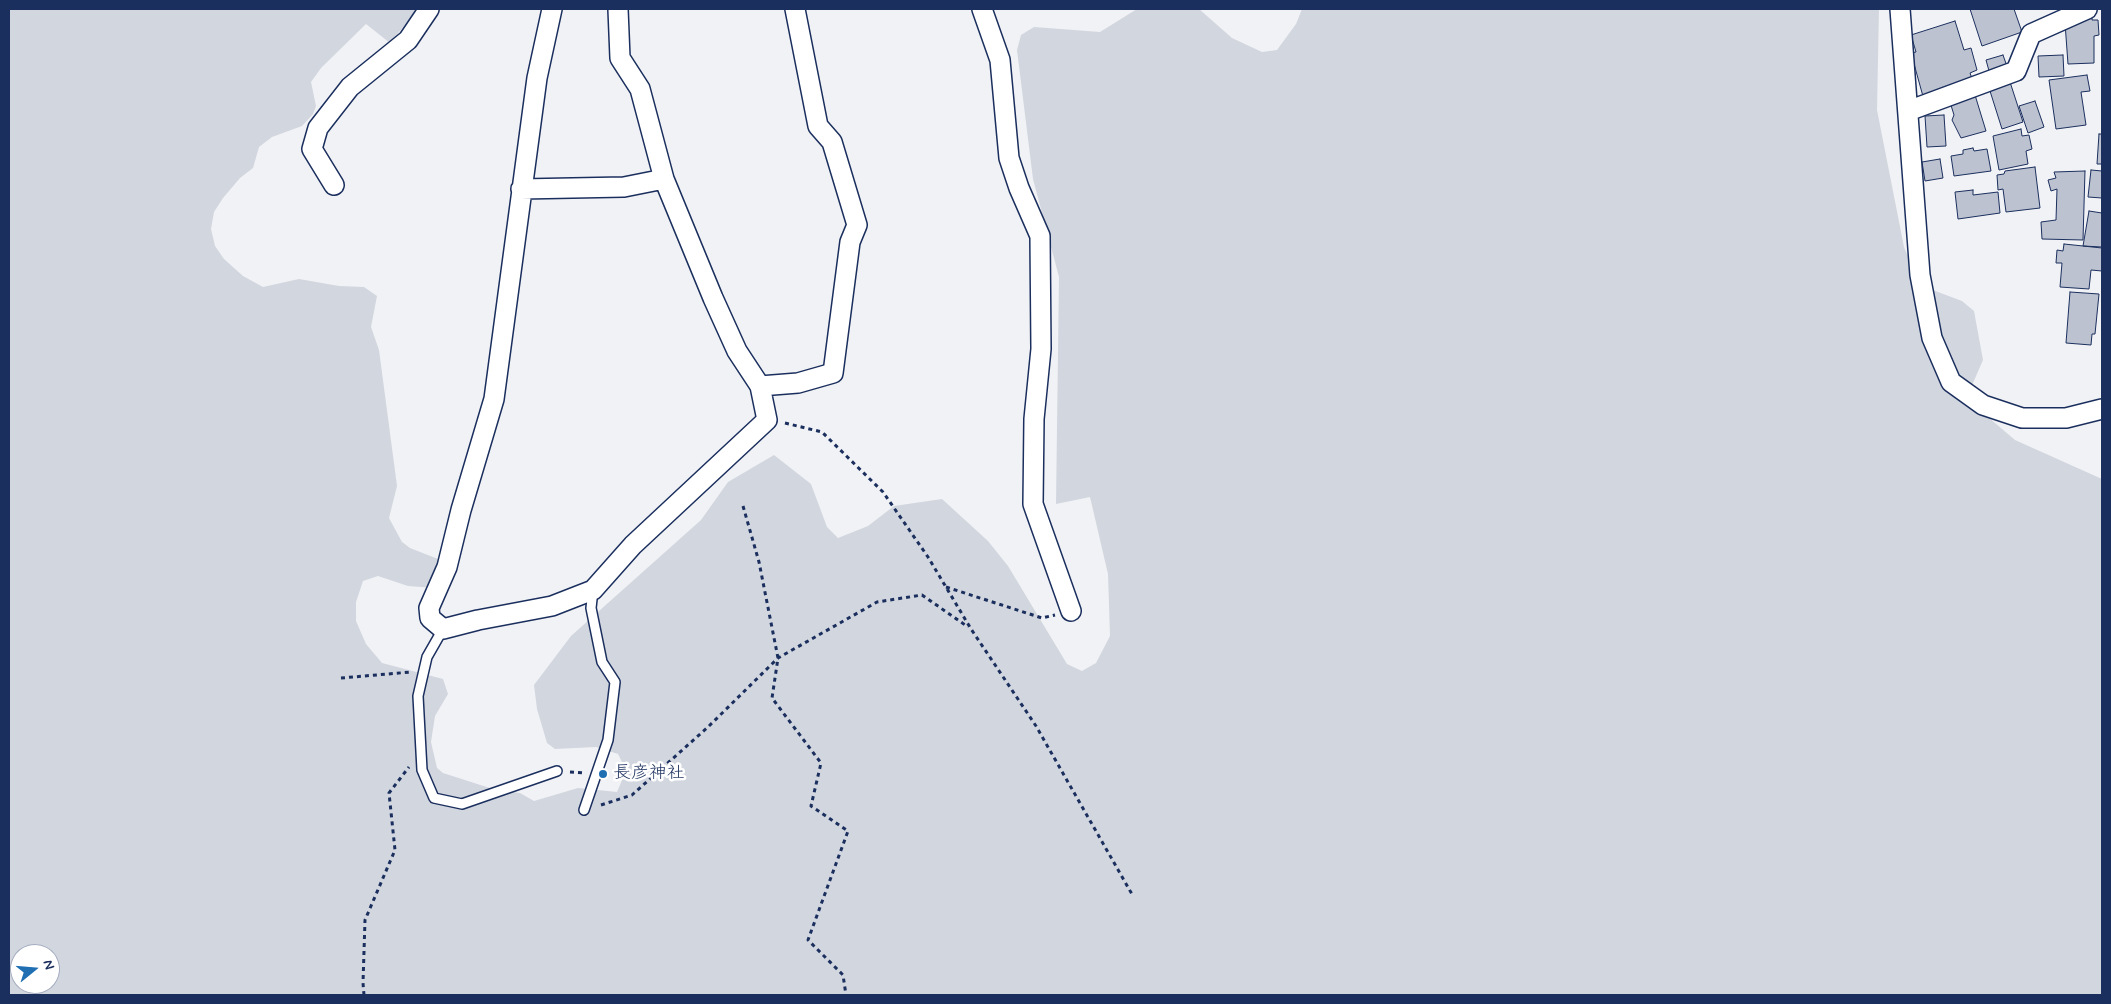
<!DOCTYPE html>
<html>
<head>
<meta charset="utf-8">
<style>
  body { margin:0 }
  #map { position:relative; width:2111px; height:1004px; overflow:hidden; background:#f1f2f5; font-family:Mynerve,sans-serif }
  canvas { display:block }
  .frame { position:absolute; inset:0; border:10px solid #1b2f5e; pointer-events:none }
  .north { position:absolute; left:10px; top:944px; width:50px; height:50px; box-sizing:border-box; background:#fff; border:1px solid #a4acbf; border-radius:50%; rotate:73deg; font-size:14px; font-weight:700; line-height:20px; text-align:center; color:#1b2f5e }
  .north::after { content:''; display:block; margin:auto; width:18px; height:22px; background:#1f6fb2; clip-path:polygon(50% 0,100% 100%,50% 72%,0 100%) }
</style>
</head>
<body>
<div id="map">
<canvas width="2111" height="1004"></canvas>
<div class="frame"></div>
<div class="north">N</div>
</div>
<script>
const g = document.querySelector('canvas').getContext('2d');
g.lineJoin = 'round';
function fillPath(path, color) {
  g.fillStyle = color;
  g.fill(path, 'evenodd');
}
function shape(rows) {
  const path = new Path2D();
  for (const r of rows) {
    path.moveTo(r[0], r[1]);
    for (let i = 2; i < r.length; i += 2) path.lineTo(r[i], r[i + 1]);
  }
  return path;
}
function trace(path, color, width, dash) {
  g.strokeStyle = color;
  g.lineWidth = width;
  g.lineCap = dash ? 'butt' : 'round';
  g.setLineDash(dash || []);
  g.stroke(path);
}
function label(font, color, halo, rows, align = 'center') {
  g.font = font + ' Mynerve,"Klee One",sans-serif';
  g.lineWidth = 5;
  g.setLineDash([]);
  g.textBaseline = 'middle';
  g.strokeStyle = halo;
  g.fillStyle = color;
  for (const [text, x, y, turn = 0] of rows) {
    g.save();
    g.translate(x, y);
    g.rotate((+turn || 0) * Math.PI / 180);
    g.textAlign = isNaN(turn) ? turn : align;
    if (halo) g.strokeText(text, 0, 0);
    g.fillText(text, 0, 0);
    g.restore();
  }
}
const green = shape([
  [9,9,415,9,417,10,390,43,366,24,321,68,311,82,316,106,313,114,302,126,272,137,259,147,253,168,240,178,223,198,214,212,211,229,215,246,224,259,243,276,263,287,299,279,339,286,364,287,377,296,371,327,379,350,397,486,389,518,402,542,410,548,438,559,435,588,408,586,378,576,363,581,356,602,356,621,366,644,382,663,443,679,448,694,435,716,431,742,437,768,443,773,496,790,520,793,534,801,578,788,617,792,623,778,622,762,618,754,596,747,555,749,547,743,537,709,534,685,571,636,701,520,728,482,774,455,811,484,827,527,838,538,868,526,894,506,942,499,988,541,1008,566,1067,664,1082,671,1096,663,1110,636,1108,574,1090,497,1056,504,1059,277,1033,179,1017,50,1021,35,1034,27,1100,32,1137,9,1199,9,1232,38,1262,52,1277,50,1296,24,1302,9,1879,9,1877,110,1904,247,1917,278,1930,289,1962,301,1974,311,1983,360,1970,390,1988,417,2015,440,2102,479,2102,995,9,995],
  [20,954,50,954,50,984,20,984]
]);
const building = shape([
  [1970,9,2014,9,2022,32,1982,46,1970,9],
  [2092,16,2092,20,2098,20,2099,35,2094,36,2094,63,2068,64,2065,23,2092,16],
  [1955,21,1964,50,1971,48,1977,70,1970,73,1974,84,1924,100,1911,53,1916,52,1911,35,1955,21],
  [2003,55,2009,72,1991,78,1986,60,2003,55],
  [2063,55,2064,76,2039,77,2038,56,2063,55],
  [2087,75,2090,91,2081,92,2086,125,2056,129,2049,80,2087,75],
  [2010,82,2023,122,2002,129,1990,91,1993,90,1992,88,2010,82],
  [1975,95,1986,131,1961,138,1952,120,1954,115,1950,102,1975,95],
  [2035,101,2044,127,2028,133,2019,106,2035,101],
  [1944,115,1946,146,1927,147,1925,116,1944,115],
  [2021,129,2022,136,2029,135,2032,149,2026,151,2028,164,1999,170,1993,136,2021,129],
  [2099,134,2102,134,2102,164,2097,164,2099,134],
  [1973,148,1974,151,1987,149,1991,171,1954,176,1951,156,1963,154,1963,150,1973,148],
  [1940,159,1943,178,1925,181,1922,162,1940,159],
  [2035,167,2040,208,2006,212,2003,189,1998,190,1997,175,2004,174,2005,171,2035,167],
  [2091,170,2102,171,2102,198,2088,197,2091,170],
  [2085,171,2083,240,2042,239,2041,222,2056,220,2057,189,2051,191,2048,180,2056,178,2054,172,2085,171],
  [1973,190,1973,195,1998,192,2000,213,1958,219,1955,192,1973,190],
  [2089,211,2102,213,2102,247,2083,246,2089,211],
  [2064,244,2102,248,2102,271,2091,270,2089,289,2060,287,2062,263,2056,263,2057,250,2063,251,2064,244],
  [2070,292,2099,294,2095,334,2092,334,2091,345,2066,343,2070,292]
]);
const path = shape([
  [785,423,822,432,883,492,928,557,971,629,1036,726,1133,896],
  [743,506,759,562,778,658,772,698,821,763,811,806,848,831,808,940,843,975,846,995],
  [946,587,1042,618,1055,615],
  [341,678,411,672],
  [570,772,584,773],
  [601,805,632,795,708,727,778,658,877,602,922,595,968,627],
  [364,995,363,983,365,920,395,850,389,793,409,767]
]);
const service = shape([
  [443,629,427,657,418,696,422,770,434,798,462,804,557,771],
  [584,810,608,740,615,682,602,662,591,608,593,590]
]);
const minor = shape([
  [552,9,537,78,494,399,461,510,447,567,429,608,430,618,443,629,478,620,552,606,593,590,633,545,767,420,760,386,737,351,713,298,664,179,640,89,620,58,618,9],
  [982,9,1000,60,1009,158,1019,188,1040,236,1041,349,1034,419,1033,504,1071,611],
  [1900,9,1920,275,1932,338,1951,382,1983,405,2022,418,2066,418,2102,409],
  [1908,111,2016,71,2031,34,2087,9],
  [334,185,312,149,318,128,350,87,408,40,429,9],
  [521,189,624,187,664,179],
  [760,386,798,383,833,373,850,242,857,225,832,142,818,126,795,9]
]);
const markers = [
  [603,774,5,"#1f6fb2"]
];
const poiNames = [
  ["長彦神社",613,774]
];
fillPath(green, '#d2d6df');
fillPath(building, '#bcc2d0');
trace(building, '#1b2f5e', 1);
trace(service, '#1b2f5e', 12);
trace(minor, '#1b2f5e', 22);
trace(path, '#1b2f5e', 3, [4, 4]);
trace(service, '#fff', 9);
trace(minor, '#fff', 19);
for (const [x, y, r, color] of markers) {
  const dot = new Path2D();
  dot.arc(x, y, r, 0, 2 * Math.PI);
  g.fillStyle = color;
  g.fill(dot);
  trace(dot, '#fff', 2);
}
label('18px', '#1b2f5e', '#fff', poiNames, 'left');
</script>
</body>
</html>
